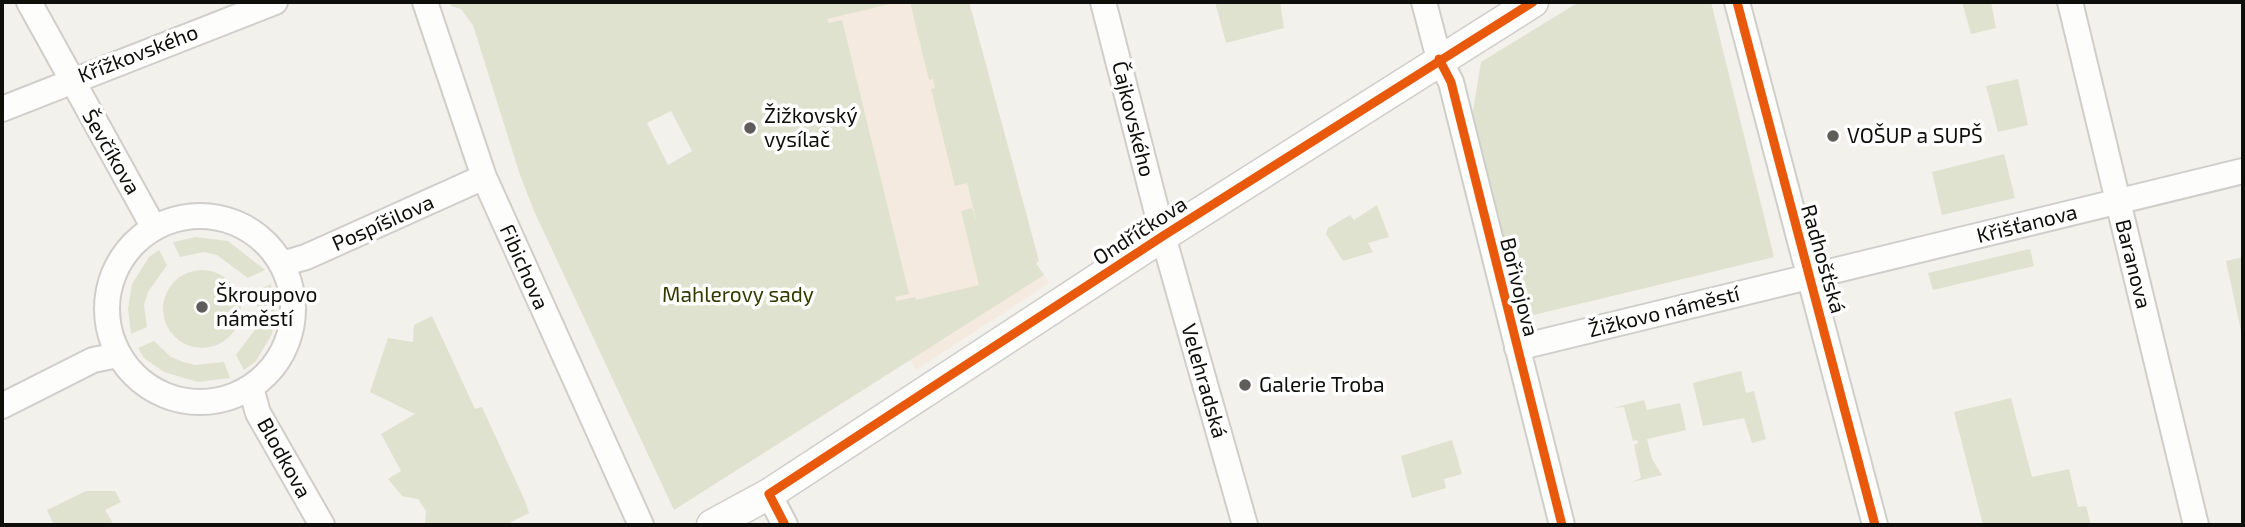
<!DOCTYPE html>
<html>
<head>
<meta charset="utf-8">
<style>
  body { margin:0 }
  #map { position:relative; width:2245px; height:527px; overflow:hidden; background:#f2f1ec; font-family:"Exo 2",sans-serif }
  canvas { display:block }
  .frame { position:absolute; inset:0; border:4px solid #0e0e0b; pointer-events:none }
</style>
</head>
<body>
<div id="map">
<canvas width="2245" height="527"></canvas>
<div class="frame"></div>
</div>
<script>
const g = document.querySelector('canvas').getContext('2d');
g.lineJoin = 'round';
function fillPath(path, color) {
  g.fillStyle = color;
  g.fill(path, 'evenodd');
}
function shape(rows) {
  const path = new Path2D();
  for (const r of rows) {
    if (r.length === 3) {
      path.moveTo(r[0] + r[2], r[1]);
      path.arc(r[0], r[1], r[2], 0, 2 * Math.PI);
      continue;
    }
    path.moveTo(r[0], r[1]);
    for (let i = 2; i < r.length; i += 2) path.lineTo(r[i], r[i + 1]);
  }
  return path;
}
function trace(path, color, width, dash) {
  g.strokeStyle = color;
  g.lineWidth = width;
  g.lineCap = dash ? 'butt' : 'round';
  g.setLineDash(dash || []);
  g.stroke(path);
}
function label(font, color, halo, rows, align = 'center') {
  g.font = font + ' "Exo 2",sans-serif';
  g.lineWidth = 7;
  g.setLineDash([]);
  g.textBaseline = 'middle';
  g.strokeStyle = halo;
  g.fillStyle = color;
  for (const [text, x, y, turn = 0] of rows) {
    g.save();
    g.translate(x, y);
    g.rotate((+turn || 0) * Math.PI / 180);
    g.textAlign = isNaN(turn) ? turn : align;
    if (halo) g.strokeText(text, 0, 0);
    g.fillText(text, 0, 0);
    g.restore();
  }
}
const industrial = shape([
  [813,2,969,2,1039,261,1036,263,1049,283,916,370,880,311]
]);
const green = shape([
  [450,2,899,2,827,19,829,23,842,20,909,294,895,297,896,301,915,297,916,300,979,285,961,211,972,208,977,223,967,183,955,186,931,89,935,88,933,79,929,80,910,2,969,2,1039,261,1036,263,1044,275,674,510,534,211,519,172,473,25,461,9,451,6],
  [671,111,692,151,668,165,647,123],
  [1215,2,1280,2,1284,28,1226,43],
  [1579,2,1711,2,1774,257,1521,318,1472,117,1481,62],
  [1962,2,1991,2,1996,28,1971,34],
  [2018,79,2028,125,1998,132,1986,86],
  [2004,154,2015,198,1942,215,1932,172],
  [1377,205,1389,237,1368,243,1373,252,1343,261,1326,234,1328,228,1350,215,1354,220],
  [196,237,228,241,265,270,248,278,217,255,204,252,180,257,173,242],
  [2030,249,2034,266,1933,290,1928,273],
  [159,250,167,265,148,292,144,305,147,327,131,334,128,309,132,284,149,257],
  [2243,257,2243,340,2226,261],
  [202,309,39],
  [271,284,276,313,272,334,256,361,244,370,236,355,254,331,258,308,255,292],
  [432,316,475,409,482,407,525,501,529,513,511,522,512,525,425,525,426,511,418,499,402,496,388,479,401,471,381,434,415,414,370,392,388,338,413,342,414,325],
  [154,341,171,357,183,362,195,365,224,362,230,378,198,382,164,372,144,358,138,348],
  [1741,371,1746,393,1754,391,1766,439,1752,443,1744,418,1703,426,1693,383],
  [2011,398,2032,477,2069,469,2078,507,2086,506,2091,525,1983,525,1954,412],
  [1644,400,1647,410,1680,403,1686,430,1647,439,1652,459,1662,475,1632,482,1641,478,1634,445,1638,443,1637,440,1633,441,1624,407,1613,408],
  [1452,440,1462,474,1444,479,1446,488,1412,498,1401,456],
  [86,491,115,491,121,502,105,510,114,525,54,525,47,510]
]);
const minor = shape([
  [29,2,154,228],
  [425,2,484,177,641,525],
  [1103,2,1163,236,1245,525],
  [1424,2,1439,59,1451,82,1562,525],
  [1737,2,1875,525],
  [2070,2,2196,525],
  [2,109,275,2],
  [200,309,93],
  [282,264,306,257,484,177],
  [1517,348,2243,171],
  [251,388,258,413,322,525],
  [2,406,93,360,118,355],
  [769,494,785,525]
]);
const tertiary = shape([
  [712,525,769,494,1163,236,1533,2]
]);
const cycleway = shape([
  [1737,2,1875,525],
  [1439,59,1451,82,1562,525],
  [785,525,769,494,1163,236,1533,2]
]);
const markers = [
  [750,128,7,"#5e5d5a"],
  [1833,136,7,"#5e5d5a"],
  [202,307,7,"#5e5d5a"],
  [1245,385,7,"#5e5d5a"]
];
const streetNames = [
  ["Křížkovského",138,54,-21],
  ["Čajkovského",1133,119,76],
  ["Ševčíkova",111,152,60],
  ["Pospíšilova",383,223,-24],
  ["Křišťanova",2027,224,-14],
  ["Ondříčkova",1140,231,-33],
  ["Radhošťská",1823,259,74],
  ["Baranova",2133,264,76],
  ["Fibichova",524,267,66],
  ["Bořivojova",1519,287,76],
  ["Žižkovo náměstí",1664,312,-14],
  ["Velehradská",1204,381,74],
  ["Blodkova",284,458,61]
];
const poiNames = [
  ["Žižkovský",764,116],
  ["vysílač",764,140],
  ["VOŠUP a SUPŠ",1847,136],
  ["Škroupovo",216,295],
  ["náměstí",216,319],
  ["Galerie Troba",1259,385]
];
const parkNames = [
  ["Mahlerovy sady",738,295]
];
fillPath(industrial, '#f5eadf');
fillPath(green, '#dfe2ce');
trace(minor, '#cfceca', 28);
trace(tertiary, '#cfceca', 33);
trace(minor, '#fdfdfc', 24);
trace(tertiary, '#fdfdfc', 30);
trace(cycleway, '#e8590c', 9);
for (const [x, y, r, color] of markers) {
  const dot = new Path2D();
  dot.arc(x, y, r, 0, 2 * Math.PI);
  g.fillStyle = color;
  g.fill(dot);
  trace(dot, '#fff', 2.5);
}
label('21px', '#0e0e0b', '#fff', streetNames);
label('21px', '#0e0e0b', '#fff', poiNames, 'left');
label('21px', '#333a00', '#fff', parkNames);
</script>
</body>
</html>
